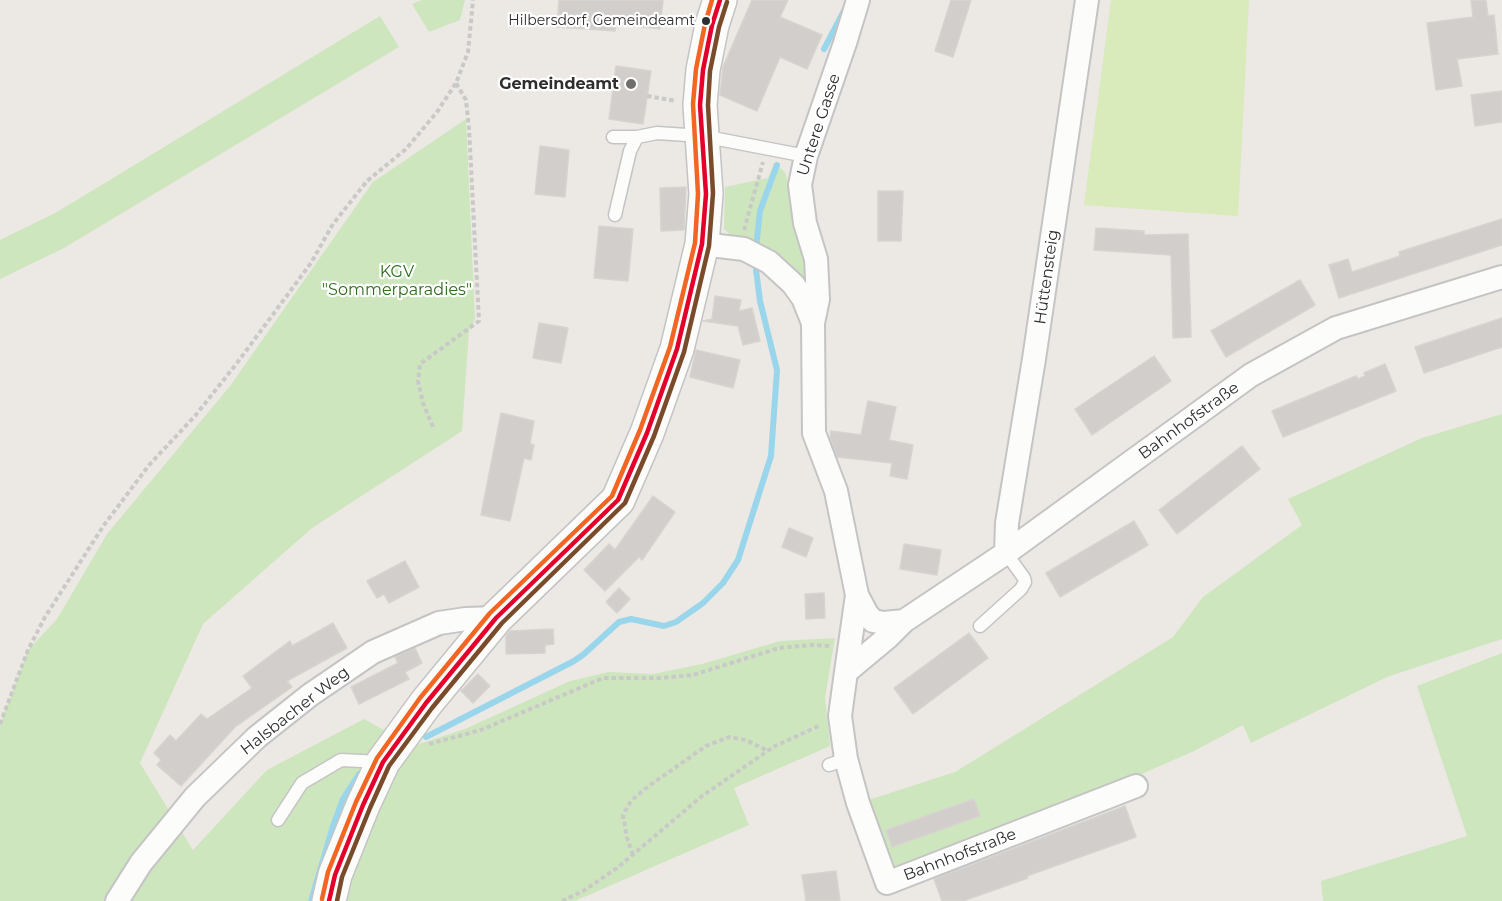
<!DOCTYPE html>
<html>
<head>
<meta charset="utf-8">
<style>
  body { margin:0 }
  canvas { display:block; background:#ece8e4 }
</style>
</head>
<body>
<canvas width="1502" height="901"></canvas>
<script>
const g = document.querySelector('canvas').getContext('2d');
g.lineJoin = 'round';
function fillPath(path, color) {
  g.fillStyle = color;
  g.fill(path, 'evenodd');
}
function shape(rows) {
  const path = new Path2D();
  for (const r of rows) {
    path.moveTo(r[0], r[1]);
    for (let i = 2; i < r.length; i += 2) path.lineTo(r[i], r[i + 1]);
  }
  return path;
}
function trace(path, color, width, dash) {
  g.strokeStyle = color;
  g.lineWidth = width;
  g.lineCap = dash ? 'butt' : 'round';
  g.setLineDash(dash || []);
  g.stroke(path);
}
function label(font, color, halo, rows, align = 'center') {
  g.font = font + ' Montserrat,sans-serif';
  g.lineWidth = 4.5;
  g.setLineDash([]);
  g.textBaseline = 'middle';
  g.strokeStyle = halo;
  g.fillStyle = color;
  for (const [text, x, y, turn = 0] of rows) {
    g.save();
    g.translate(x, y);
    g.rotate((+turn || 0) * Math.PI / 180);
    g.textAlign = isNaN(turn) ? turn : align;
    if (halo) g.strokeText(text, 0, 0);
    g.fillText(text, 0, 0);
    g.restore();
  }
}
const green = shape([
  [422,0,465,0,460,20,429,32,412,4],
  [380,16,399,47,64,248,0,279,0,240,57,212],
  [466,119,475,319,469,331,462,431,312,528,203,624,140,763,193,850,267,770,364,719,413,746,465,729,570,681,609,672,653,674,702,664,780,641,835,638,825,698,830,746,734,788,749,825,575,901,0,901,0,724,28,650,57,619,107,534,230,386,373,182],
  [774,163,785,172,812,265,807,286,735,239,724,229,725,187,768,178],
  [1502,414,1502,639,1387,677,1251,743,1243,725,1194,751,1119,784,887,873,862,802,955,772,1173,637,1203,597,1302,525,1288,499,1422,438],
  [1502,653,1502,901,1323,901,1321,881,1467,836,1417,686]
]);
const pitch = shape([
  [1111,0,1249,0,1238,216,1084,205]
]);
const stream = shape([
  [824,49,845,9],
  [756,248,760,211,777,165],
  [426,737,574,661,584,654,619,622,631,619,664,626,676,622,703,603,723,583,738,560,771,456,777,370,760,301,755,262],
  [311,901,333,826,343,799,359,774]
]);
const building = shape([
  [559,0,663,0,660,29,616,24,615,31,557,27,559,0],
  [752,0,788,0,780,17,822,35,807,69,780,57,757,111,720,95,723,67,752,0],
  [951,0,971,0,953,57,935,51,951,0],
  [1471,0,1486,0,1488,16,1494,15,1498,54,1457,59,1462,86,1436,90,1427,23,1473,17,1471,0],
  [616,66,651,71,643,124,609,119,616,66],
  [1502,91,1502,122,1475,126,1471,95,1502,91],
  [540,146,569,150,565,197,535,194,540,146],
  [686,187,684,230,661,231,660,188,686,187],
  [878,191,903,191,901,241,878,241,878,191],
  [1502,219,1502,245,1339,298,1329,265,1348,259,1352,272,1400,256,1399,252,1502,219],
  [599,226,633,229,628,281,594,278,599,226],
  [1096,228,1144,231,1144,235,1188,234,1191,337,1173,338,1171,255,1094,250,1096,228],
  [1300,280,1315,305,1226,357,1211,331,1300,280],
  [715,296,741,300,739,311,752,308,760,341,743,345,738,326,703,321,712,319,715,296],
  [1502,318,1502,347,1424,373,1415,347,1502,318],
  [539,323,568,328,561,363,533,358,539,323],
  [696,350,740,360,733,388,690,377,696,350],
  [1154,356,1171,381,1092,435,1075,409,1154,356],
  [1385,364,1396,391,1283,437,1272,411,1356,376,1358,379,1365,376,1364,373,1385,364],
  [868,401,896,407,889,440,913,445,907,479,890,476,892,463,837,457,830,438,831,431,861,435,868,401],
  [501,413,534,421,530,444,534,445,531,460,524,458,510,521,481,515,501,413],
  [1242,446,1260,469,1177,534,1159,510,1242,446],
  [653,496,675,512,642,560,639,557,605,591,584,570,609,544,615,550,653,496],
  [1134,521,1148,545,1060,597,1046,573,1134,521],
  [789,528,813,538,806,557,782,547,789,528],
  [904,544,941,550,937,575,900,569,904,544],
  [405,561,419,587,389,603,384,594,377,598,367,581,405,561],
  [619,588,630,599,617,613,606,602,619,588],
  [824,593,825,618,806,619,805,594,824,593],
  [333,623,347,648,287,681,292,687,235,727,181,786,157,765,161,760,154,753,170,735,176,741,201,714,207,719,252,688,243,676,290,641,292,646,333,623],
  [553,629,554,644,545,645,545,653,506,654,506,636,510,631,553,629],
  [969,633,988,658,913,714,894,688,969,633],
  [415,648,422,663,405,672,409,679,359,704,351,687,398,663,395,657,415,648],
  [478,674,490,686,473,703,461,691,478,674],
  [974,799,980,816,892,847,886,830,974,799],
  [1125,806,1136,837,1027,876,1028,878,963,901,942,901,934,879,1125,806],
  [836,871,840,901,806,901,802,875,836,871]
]);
const path = shape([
  [647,96,676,101],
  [744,230,763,162],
  [433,427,423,403,418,381,420,364,479,321,469,128,466,100,456,83],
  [0,724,28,650,45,617,104,525,149,465,195,416,237,363,311,263,333,224,367,181,406,149,437,112,456,83,468,52,473,0],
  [429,744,481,730,603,678,660,678,693,675,779,648,812,645,831,646],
  [633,855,627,838,623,815,631,801,646,788,706,746,729,737,746,740,768,751],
  [562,901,585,890,617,868,702,796,775,746,821,725]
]);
const lane = shape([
  [613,137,637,137,657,133,702,136,806,156],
  [615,215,630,151,637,137],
  [980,626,1021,589,1025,582,1024,578,1006,553],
  [829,765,846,759],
  [278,820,302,783,341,760,382,762]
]);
const street = shape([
  [702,244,744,249,769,262,793,284,803,298,813,323,814,433,836,491,857,595,867,614,873,621,884,623,904,621,1006,553,1251,375,1336,328,1502,277],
  [813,323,818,299,816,259,805,223,800,185,806,156,845,43,858,0],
  [1006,553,1007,523,1034,359,1087,0],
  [857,595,846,672,888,637,904,621],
  [846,672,840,716,846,759,858,803,887,883,1136,786],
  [117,901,141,863,195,797,257,737,310,695,373,652,439,623,466,619,496,618]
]);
const secondary = shape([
  [329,901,335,875,363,805,383,762,426,703,496,618,618,500,647,433,677,349,702,244,706,194,700,105,703,70,712,25,720,0]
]);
const bus1 = shape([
  [329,901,335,875,363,805,383,762,426,703,496,618,618,500,647,433,677,349,702,244,706,194,700,105,703,70,712,25,720,0]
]);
const bus2 = shape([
  [337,901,342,877,370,808,389,766,432,708,502,623,625,503,654,436,684,352,709,246,713,193,708,105,710,71,719,27,727,2]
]);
const bus3 = shape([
  [322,899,328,872,356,802,377,758,420,698,490,613,612,496,640,430,670,347,695,243,698,194,693,104,696,69,705,24,712,0]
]);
const markers = [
  [706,21,5,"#2e2e2e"],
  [631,84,6,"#706f6e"]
];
const busNames = [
  ["Hilbersdorf, Gemeindeamt",695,21]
];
const poiNames = [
  ["Gemeindeamt",619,84]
];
const streetNames = [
  ["Untere Gasse",819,125,-72],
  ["Hüttensteig",1047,277,-82],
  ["Bahnhofstraße",1189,421,-36],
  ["Halsbacher Weg",295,711,-38],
  ["Bahnhofstraße",960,855,-21]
];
const parkNames = [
  ["KGV",397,272],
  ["\"Sommerparadies\"",397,290]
];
fillPath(green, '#cee6be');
fillPath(pitch, '#d9eabb');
trace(stream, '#99d6ec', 6);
fillPath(building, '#d1cecb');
trace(building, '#d7d4d0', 1.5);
trace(lane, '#c5c4c5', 15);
trace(street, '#c5c4c5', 26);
trace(secondary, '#c5c4c5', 36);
trace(path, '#c9c9c8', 4, [4.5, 3]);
trace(lane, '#fcfcfb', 12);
trace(street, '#fcfcfb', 22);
trace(secondary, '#fcfcfb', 33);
trace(bus1, '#e4002b', 4.5);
trace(bus2, '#7a4b2a', 4.5);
trace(bus3, '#f26522', 4.5);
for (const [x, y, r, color] of markers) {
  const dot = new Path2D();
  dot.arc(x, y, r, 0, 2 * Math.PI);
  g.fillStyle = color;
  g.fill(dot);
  trace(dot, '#fff', 2);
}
label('14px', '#2e2e2e', '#fff', busNames, 'right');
label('bold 16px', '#2e2e2e', '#fff', poiNames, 'right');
label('16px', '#2e2e2e', '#fff', streetNames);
label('16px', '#2c6e1b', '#fff', parkNames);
</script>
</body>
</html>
